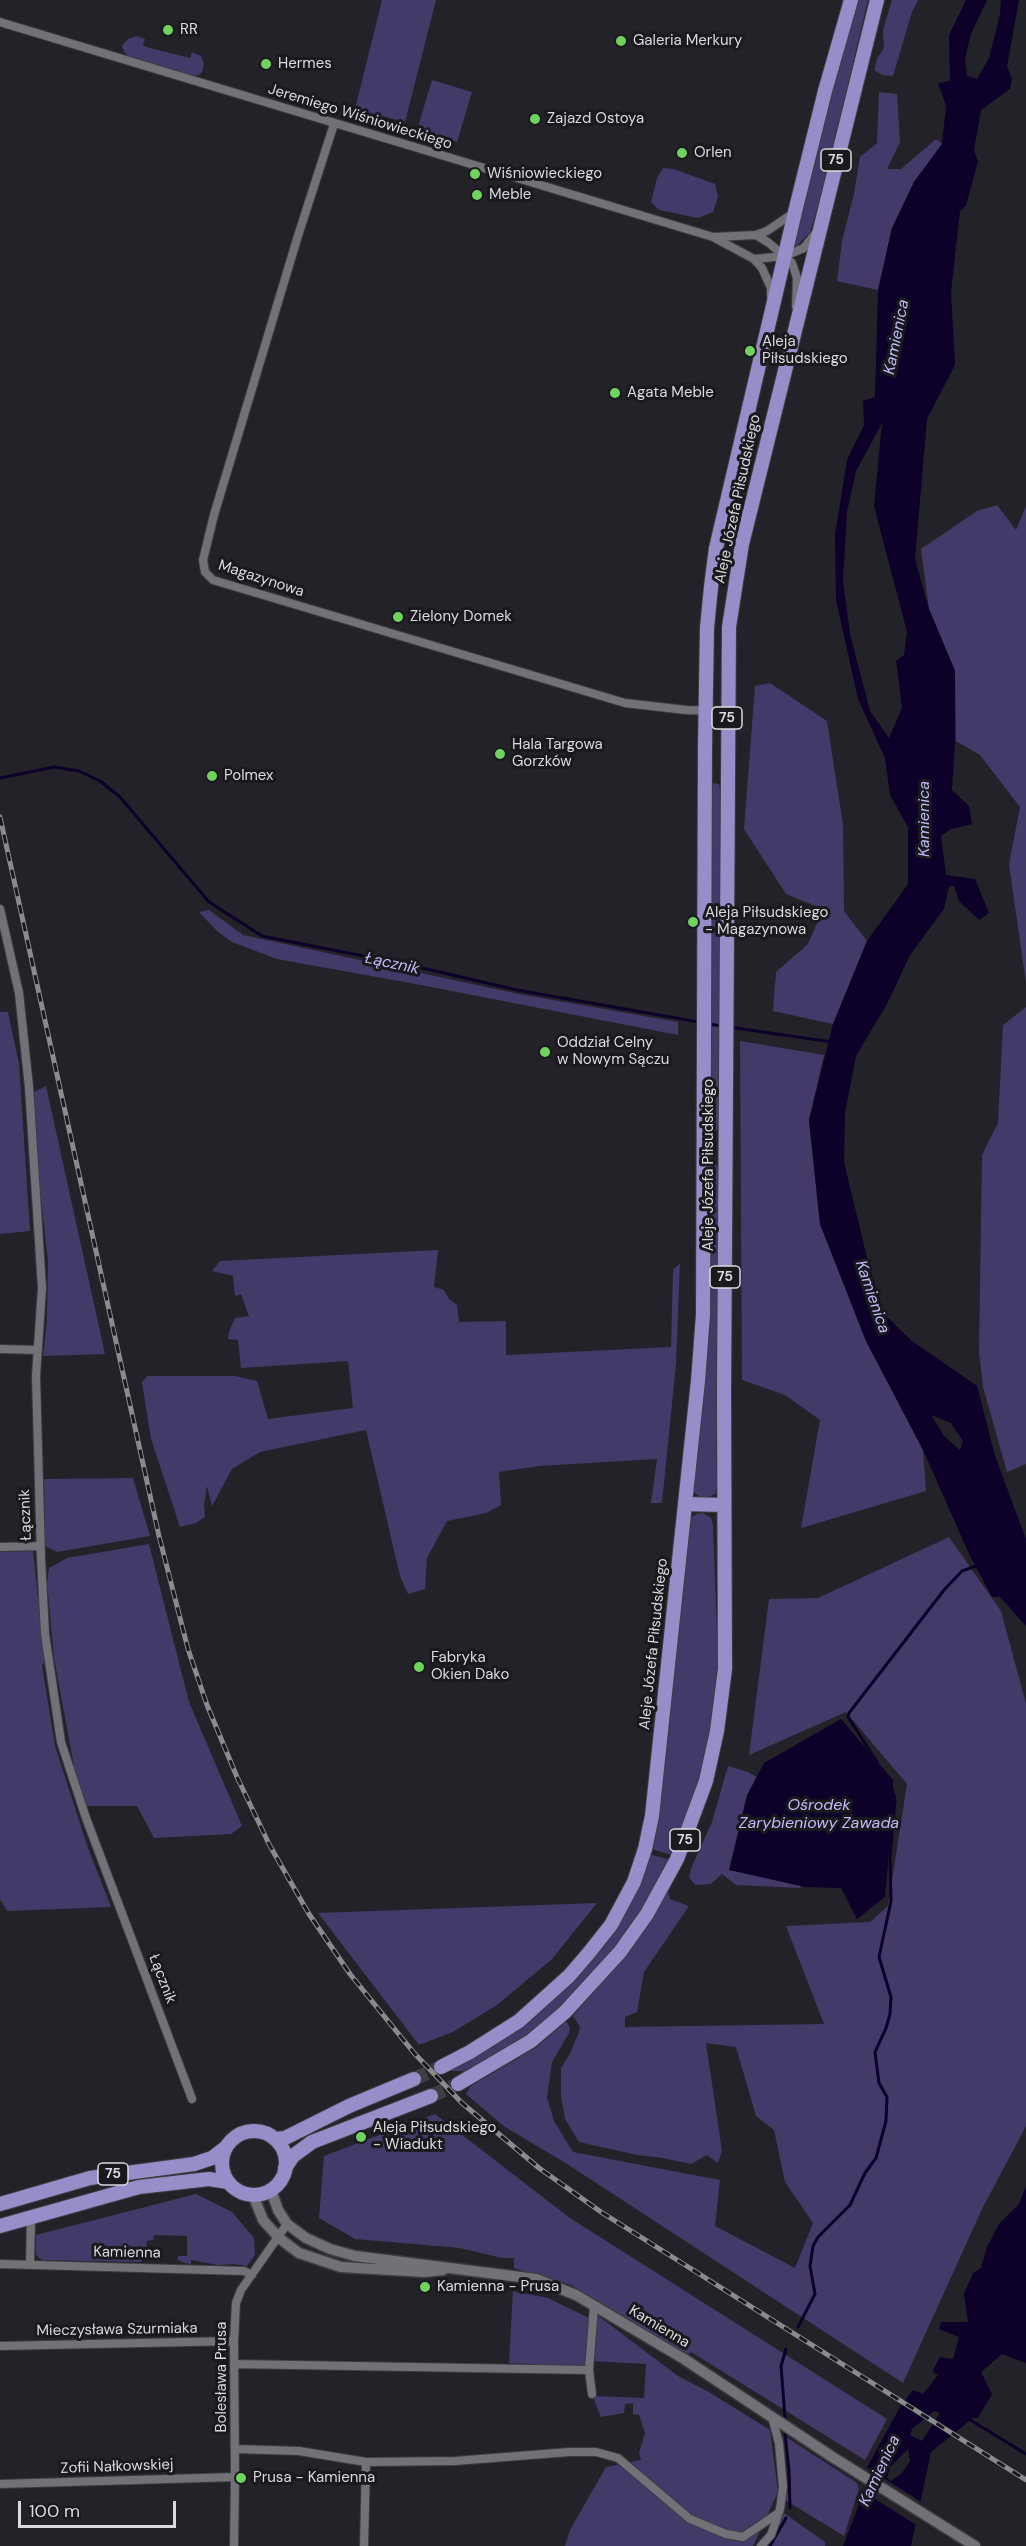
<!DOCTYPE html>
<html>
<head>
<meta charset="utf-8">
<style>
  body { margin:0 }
  #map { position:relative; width:1026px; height:2546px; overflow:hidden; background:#232228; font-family:"DM Sans",sans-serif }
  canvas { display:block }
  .scale { position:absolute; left:18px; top:2501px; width:158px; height:27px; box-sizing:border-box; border:3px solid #dadade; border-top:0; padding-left:8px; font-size:18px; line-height:21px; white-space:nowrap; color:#dadade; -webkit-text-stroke:4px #19191e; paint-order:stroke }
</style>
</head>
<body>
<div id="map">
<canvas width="1026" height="2546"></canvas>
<div class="scale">100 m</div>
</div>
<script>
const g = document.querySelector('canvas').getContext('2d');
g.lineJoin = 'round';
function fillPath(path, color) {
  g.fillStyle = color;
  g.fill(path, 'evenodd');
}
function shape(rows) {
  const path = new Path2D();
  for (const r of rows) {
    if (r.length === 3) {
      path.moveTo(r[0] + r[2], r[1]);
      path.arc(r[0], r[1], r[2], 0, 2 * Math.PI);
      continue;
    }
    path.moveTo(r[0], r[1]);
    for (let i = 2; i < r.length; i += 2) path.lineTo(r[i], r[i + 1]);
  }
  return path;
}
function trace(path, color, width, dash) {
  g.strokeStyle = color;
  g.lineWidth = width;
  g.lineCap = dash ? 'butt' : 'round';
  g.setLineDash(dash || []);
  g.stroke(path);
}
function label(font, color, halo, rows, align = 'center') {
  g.font = font + ' "DM Sans",sans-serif';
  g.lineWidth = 6;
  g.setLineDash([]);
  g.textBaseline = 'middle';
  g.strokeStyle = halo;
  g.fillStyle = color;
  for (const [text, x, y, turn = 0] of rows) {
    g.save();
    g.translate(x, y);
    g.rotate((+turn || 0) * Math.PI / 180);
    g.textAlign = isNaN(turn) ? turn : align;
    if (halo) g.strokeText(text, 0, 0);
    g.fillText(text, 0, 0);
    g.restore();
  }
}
const green = shape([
  [382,0,436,0,405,122,355,109],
  [856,0,868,0,822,193,810,232,796,247,794,243,824,118],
  [892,0,918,0,912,12,893,76,882,75,874,70,877,59,884,48,883,30],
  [137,36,145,39,143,45,146,47,190,58,192,52,201,56,204,64,202,72,199,75,194,76,133,59,124,52,122,46,128,39],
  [432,80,472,92,457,142,417,130],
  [879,92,897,94,900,142,887,169,901,169,936,139,942,144,914,182,892,228,878,290,837,281,842,241,854,194,860,157,877,143],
  [663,168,674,169,715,184,718,197,713,212,698,218,659,210,651,202,657,178],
  [997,505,1016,530,1026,506,1026,983,1009,864,1020,807,980,755,956,741,955,671,929,609,921,549,977,511],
  [770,683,827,721,843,825,844,911,867,941,833,1024,773,1011,776,972,808,944,823,909,786,894,744,829,755,686],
  [713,783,719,784,721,794,719,1122,717,1130,711,1135,711,791],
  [209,910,243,935,519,994,678,1022,678,1035,421,985,277,959,232,942,217,931,199,912],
  [1026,1007,1026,1464,1007,1472,983,1387,979,1352,982,1155,998,1123,1003,1025],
  [0,1012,8,1012,19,1064,30,1231,0,1234],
  [740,1041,824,1055,809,1120,820,1224,866,1341,923,1450,926,1491,801,1528,820,1420,785,1395,742,1380],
  [46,1086,105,1354,43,1356,47,1320,48,1261,37,1164,34,1092],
  [710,1161,717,1165,719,1170,717,1487,715,1494,706,1498,700,1497,694,1492,692,1486],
  [438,1250,434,1287,444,1290,449,1299,457,1305,459,1322,506,1321,506,1355,671,1347,673,1270,680,1263,676,1364,662,1503,651,1503,657,1459,539,1466,499,1472,501,1505,486,1513,447,1521,427,1558,425,1589,408,1594,400,1576,366,1430,260,1452,232,1469,212,1506,207,1486,204,1505,205,1517,196,1523,180,1527,151,1439,142,1382,147,1376,235,1376,257,1381,268,1419,353,1408,348,1361,241,1368,238,1340,228,1339,229,1332,235,1318,249,1316,241,1294,235,1296,233,1276,212,1271,220,1261],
  [133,1478,150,1536,57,1552,45,1546,44,1479],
  [703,1513,711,1518,713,1525,718,1661,713,1711,702,1774,672,1855,651,1849,688,1528,691,1518,696,1514],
  [949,1537,1001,1611,1026,1704,1026,2126,982,2209,903,2383,564,2162,505,2127,466,2094,471,2086,537,2047,566,2021,570,2027,569,2033,552,2062,547,2097,554,2121,573,2152,720,2180,715,2226,795,2268,813,2223,785,2182,774,2130,756,2116,736,2047,706,2043,722,2151,718,2163,707,2155,691,2164,663,2158,637,2155,579,2142,565,2119,561,2096,561,2068,570,2054,579,2032,580,2027,573,2016,615,1966,668,1892,670,1899,689,1906,644,1972,637,2012,625,2017,625,2027,824,2024,786,1926,870,1922,888,1906,907,1784,846,1712,749,1755,769,1599,818,1598],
  [149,1544,189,1702,242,1826,231,1834,154,1838,137,1806,86,1806,75,1772,54,1658,47,1583,49,1568,67,1558],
  [33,1551,45,1662,42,1665,55,1746,88,1848,111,1907,7,1911,0,1899,0,1552],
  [728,1766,748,1772,765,1782,789,1862,801,1888,736,1885,722,1874,711,1884,695,1885,689,1877,692,1866,712,1822],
  [649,1854,670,1860,645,1905,604,1961,560,2008,534,2032,460,2075,465,2071,447,2071,522,2026,551,2002,576,1977,598,1953,625,1914,641,1881],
  [597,1903,552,1959,497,2005,453,2032,419,2045,318,1913],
  [435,2114,570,2218,887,2419,865,2460,691,2352,686,2356,571,2285,514,2268,514,2258,502,2258,460,2248,355,2239,319,2218,324,2156],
  [196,2194,232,2212,254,2238,255,2255,247,2266,234,2264,218,2265,191,2260,191,2264,185,2263,178,2260,178,2256,187,2256,187,2236,154,2235,153,2240,147,2241,145,2259,140,2262,42,2260,36,2255,36,2235],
  [513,2291,548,2298,589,2318,585,2368,509,2363],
  [597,2315,678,2376,709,2392,770,2430,778,2492,753,2546,565,2546,570,2530,606,2467,641,2460,639,2453,645,2433,639,2415,633,2414,633,2403,625,2404,624,2413,601,2417,596,2405,593,2396,644,2398,646,2364,591,2361,595,2316],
  [783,2435,860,2485,844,2536,785,2500,790,2485],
  [781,2511,825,2542,825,2546,767,2546,773,2538]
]);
const water = shape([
  [966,0,987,0,971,34,965,58,967,76,977,79,989,58,1000,14,1001,0,1019,0,1007,66,1012,80,1010,89,981,110,974,150,978,161,966,206,960,211,951,292,955,365,927,419,915,559,929,609,955,671,955,741,952,790,969,806,972,824,951,829,941,836,946,875,975,879,989,913,979,920,959,901,954,886,949,886,944,909,910,955,887,1004,856,1056,845,1113,844,1162,868,1262,884,1314,912,1341,977,1386,995,1456,1026,1539,1026,1626,1000,1597,992,1597,970,1556,923,1450,866,1341,820,1224,809,1120,833,1024,867,941,908,884,908,827,890,795,885,758,858,699,836,600,835,535,847,460,864,425,863,401,875,397,878,290,892,228,914,182,942,144,946,106,938,83,950,81,949,35],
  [882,423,874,506,907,632,904,655,896,661,902,708,889,738,870,711,850,634,843,580,847,512,856,471],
  [931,1415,951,1423,963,1441,960,1450,944,1436],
  [841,1719,893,1780,893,1810,885,1897,857,1919,841,1888,805,1887,729,1870,747,1795,764,1763],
  [1026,2186,1026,2363,1002,2354,981,2372,992,2394,978,2418,973,2418,931,2452,911,2546,843,2546,864,2491,859,2482,900,2407,913,2390,923,2394,938,2375,933,2372,934,2368,940,2357,953,2359,959,2337,939,2329,941,2322,968,2322,964,2294,973,2273,981,2268,987,2247,999,2224,1019,2204],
  [934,2411,940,2413,922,2441,910,2435,912,2429],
  [908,2449,910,2461,902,2473,891,2481,887,2478,890,2467]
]);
const pier = shape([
  [865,2466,923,2503,918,2526,859,2489,856,2481]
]);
const stream = shape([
  [0,778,54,767,79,771,100,781,120,797,209,902,262,936,414,966,517,990,699,1022],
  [708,1024,722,1026],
  [729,1027,832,1042],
  [877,1762,848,1717,849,1713,944,1590,962,1571,979,1565],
  [798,2327,815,2294,810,2266,813,2246,818,2237,850,2205,865,2173,876,2158,886,2121,887,2097,879,2083,875,2052,886,2028,890,2014,891,1997,879,1957,891,1901,890,1856,895,1799,891,1786],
  [785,2417,781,2366,786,2349],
  [967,2418,1026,2454],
  [785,2434,789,2471,790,2508],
  [770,2546,786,2518]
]);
const primaryTunnel = shape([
  [414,2079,441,2067],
  [431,2096,458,2084]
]);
const minor = shape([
  [0,22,713,237,754,259,762,268,771,288,771,296],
  [334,124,297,239,214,515,203,560,205,572,213,580,625,703,686,710,727,711],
  [756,235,769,243,792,263,797,278,796,306],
  [714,237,756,235,767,231,795,212],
  [754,259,785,256,804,248,818,230],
  [0,909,19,993,29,1087,42,1288,36,1376,41,1558,45,1634,61,1742,86,1818,192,2099],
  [0,1349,37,1350],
  [0,1547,40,1546],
  [0,2264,244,2271,252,2275],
  [30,2265,31,2218],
  [0,2346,234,2341],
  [234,2364,589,2370],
  [592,2394,589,2370,594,2306],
  [235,2449,299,2451,366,2462],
  [0,2484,235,2477],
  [234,2546,235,2477,234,2341,236,2303,241,2290,287,2224],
  [364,2546,366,2462,455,2461,569,2452,596,2452,618,2458,690,2519,726,2534,743,2537,777,2514],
  [761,2546,771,2535,780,2509,783,2487,779,2443,772,2417]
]);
const tertiary = shape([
  [271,2190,278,2210,287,2224,306,2238,330,2249,355,2256,536,2279,576,2295,684,2359,834,2458,975,2546],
  [253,2195,263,2220,279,2238,299,2253,341,2267,425,2272,443,2270]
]);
const primary = shape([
  [685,1504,724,1505],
  [441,2067,470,2052,519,2021,569,1976,588,1954,611,1925,634,1882,645,1849,652,1816,698,1381,703,1315,705,746,707,628,711,587,716,548,795,212,825,91,851,0],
  [458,2084,531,2041,565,2012,620,1952,647,1914,677,1859,706,1781,717,1731,725,1669,724,1390,729,627,742,544,877,0],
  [254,2163,32],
  [275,2139,285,2138,349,2106,414,2079],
  [285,2168,293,2156,312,2142,431,2096],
  [0,2204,90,2178,194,2164,212,2158,225,2148],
  [0,2226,139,2187,209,2179,228,2182]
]);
const rail = shape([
  [0,817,159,1536,188,1649,207,1705,237,1777,270,1846,309,1914,350,1974,414,2053,462,2103,539,2168,601,2212,1026,2480]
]);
const markers = [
  [168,30,6,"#70d35f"],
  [621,41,6,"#70d35f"],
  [266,64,6,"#70d35f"],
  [535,119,6,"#70d35f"],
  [682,153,6,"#70d35f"],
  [475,174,6,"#70d35f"],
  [477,195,6,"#70d35f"],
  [750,351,6,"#70d35f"],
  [615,393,6,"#70d35f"],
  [398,617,6,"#70d35f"],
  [500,754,6,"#70d35f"],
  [212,776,6,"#70d35f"],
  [693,922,6,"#70d35f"],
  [545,1052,6,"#70d35f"],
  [419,1667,6,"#70d35f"],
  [361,2137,6,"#70d35f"],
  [425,2287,6,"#70d35f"],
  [241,2478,6,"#70d35f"]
];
const shields = [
  [836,160,30],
  [727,718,30],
  [725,1277,30],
  [685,1840,30],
  [113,2174,30]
];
const shieldNames = [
  ["75",836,160],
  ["75",727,718],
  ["75",725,1277],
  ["75",685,1840],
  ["75",113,2174]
];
const poiNames = [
  ["RR",180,30],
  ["Galeria Merkury",633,41],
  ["Hermes",278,64],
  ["Zajazd Ostoya",547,119],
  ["Orlen",694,153],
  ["Wiśniowieckiego",487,174],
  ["Meble",489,195],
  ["Aleja",762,342],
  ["Piłsudskiego",762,359],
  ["Agata Meble",627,393],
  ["Zielony Domek",410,617],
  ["Hala Targowa",512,745],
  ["Gorzków",512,762],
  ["Polmex",224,776],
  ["Aleja Piłsudskiego",705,913],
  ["- Magazynowa",705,930],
  ["Oddział Celny",557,1043],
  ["w Nowym Sączu",557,1060],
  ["Fabryka",431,1658],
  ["Okien Dako",431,1675],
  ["Aleja Piłsudskiego",373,2128],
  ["- Wiadukt",373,2145],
  ["Kamienna - Prusa",437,2287],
  ["Prusa - Kamienna",253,2478]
];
const streetNames = [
  ["Jeremiego Wiśniowieckiego",360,117,17],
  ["Aleje Józefa Piłsudskiego",738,499,-78],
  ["Magazynowa",261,579,18],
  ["Aleje Józefa Piłsudskiego",709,1165,-90],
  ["Łącznik",26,1515,-92],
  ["Aleje Józefa Piłsudskiego",654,1644,-84],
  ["Łącznik",162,1979,69],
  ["Kamienna",127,2253,1],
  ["Kamienna",659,2327,31],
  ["Mieczysława Szurmiaka",117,2330,-1],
  ["Bolesława Prusa",222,2377,-90],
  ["Zofii Nałkowskiej",117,2467,-2]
];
const waterNames = [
  ["Kamienica",897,337,-79],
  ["Kamienica",925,819,-90],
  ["Łącznik",392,964,12],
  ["Kamienica",872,1297,71],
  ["Ośrodek",819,1806],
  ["Zarybieniowy Zawada",819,1824],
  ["Kamienica",880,2471,-65]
];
fillPath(green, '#433a6a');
fillPath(water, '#0d0029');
fillPath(pier, '#232228');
trace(stream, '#0d0029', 3);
trace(primaryTunnel, '#3e3e43', 14, [14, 7]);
trace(minor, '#3d3d41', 10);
trace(tertiary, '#3d3d41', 13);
trace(primary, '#3d3d41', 16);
trace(minor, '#727178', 8);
trace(tertiary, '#727178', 10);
trace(primary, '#978dc8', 14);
trace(rail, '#8b8b8f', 5);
trace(rail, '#19191e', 3, [9]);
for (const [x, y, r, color] of markers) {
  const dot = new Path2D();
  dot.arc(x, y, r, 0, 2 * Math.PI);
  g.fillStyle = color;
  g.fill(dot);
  trace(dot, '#19191e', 2);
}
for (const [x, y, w] of shields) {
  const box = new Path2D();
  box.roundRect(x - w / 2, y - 11, w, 22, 4.5);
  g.fillStyle = '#19191e';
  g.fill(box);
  trace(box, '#dadade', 1.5);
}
label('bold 14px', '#dadade', null, shieldNames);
label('15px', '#dadade', '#19191e', poiNames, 'left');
label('15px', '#dadade', '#19191e', streetNames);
label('italic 16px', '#c3b9fa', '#19191e', waterNames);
</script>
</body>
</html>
